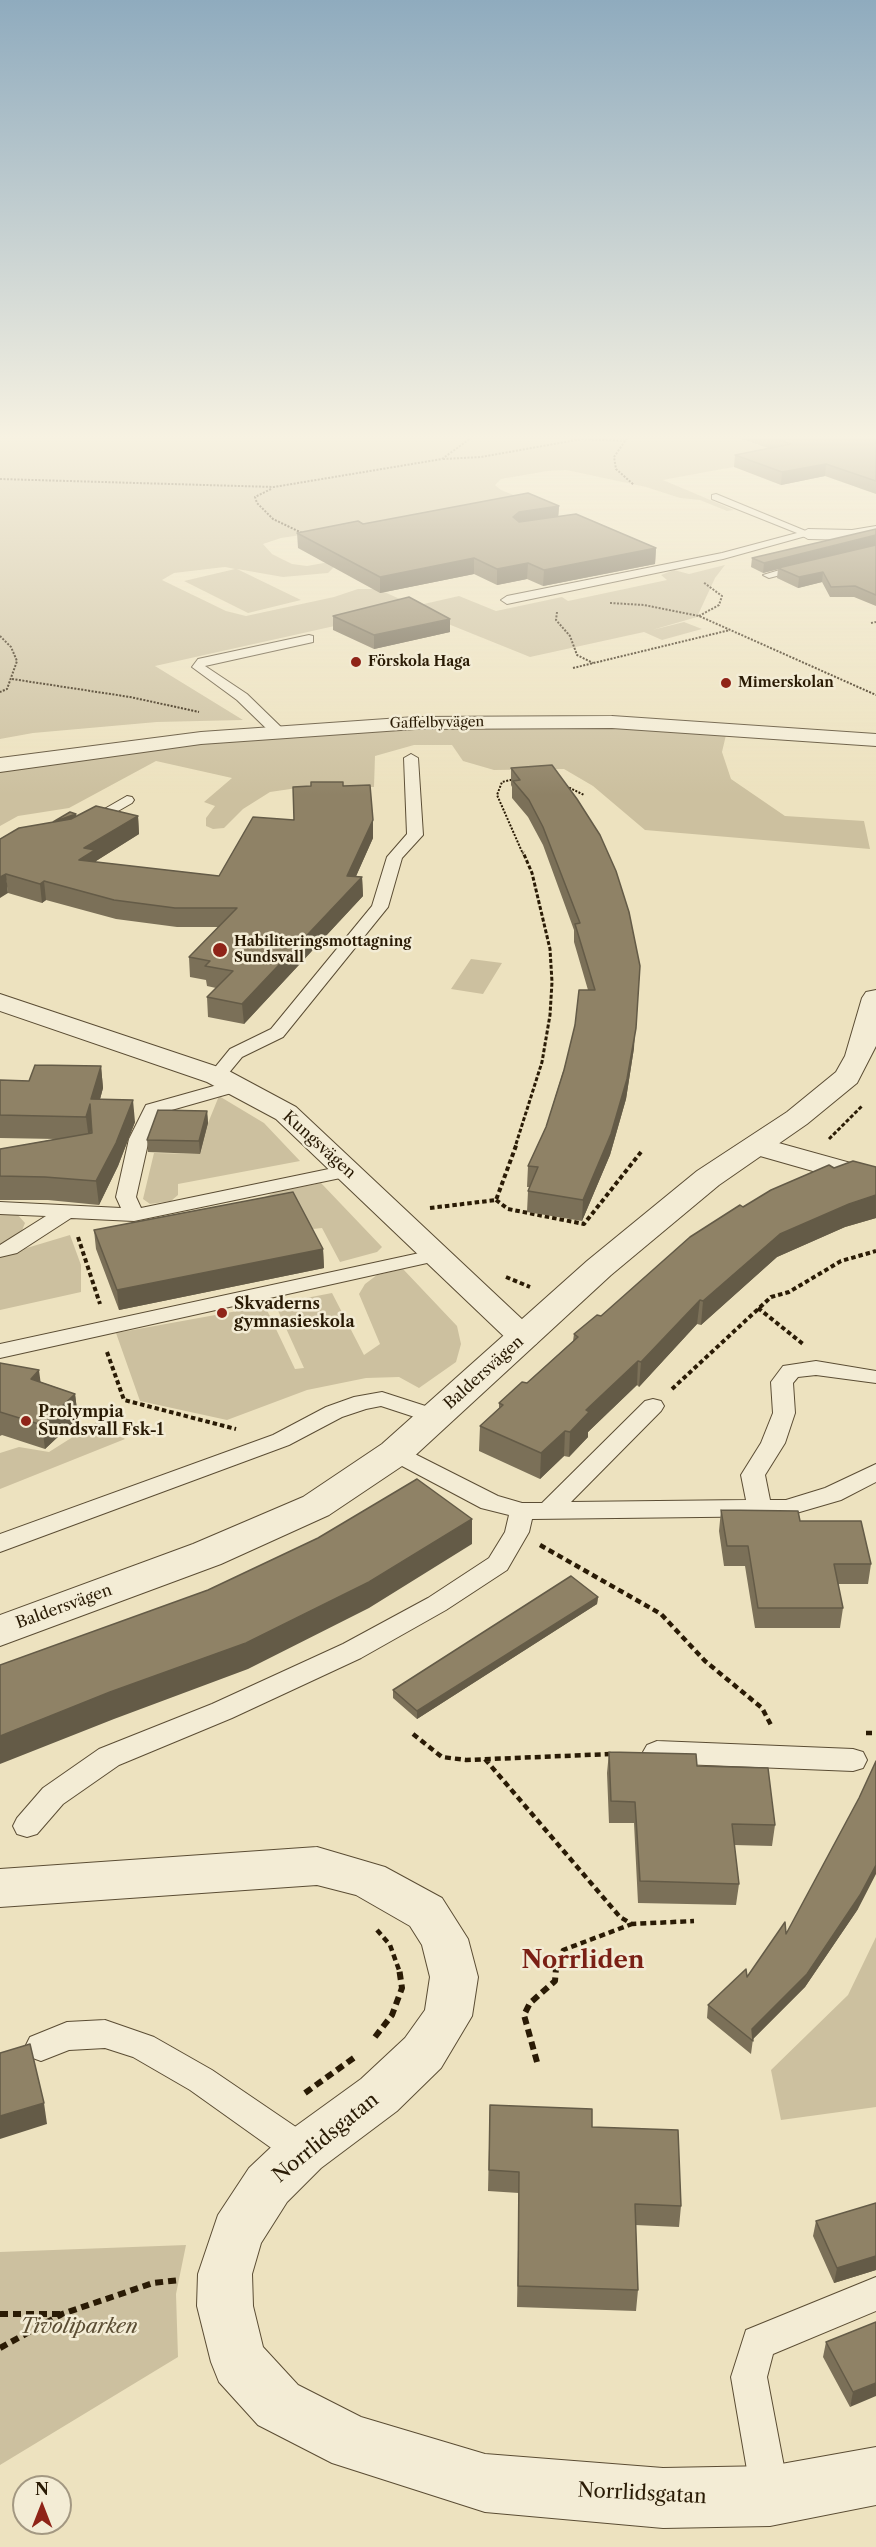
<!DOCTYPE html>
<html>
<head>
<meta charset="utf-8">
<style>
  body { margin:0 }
  #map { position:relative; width:876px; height:2547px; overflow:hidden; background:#ede2bf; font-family:"Libre Caslon Text",serif }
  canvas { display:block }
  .north { position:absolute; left:12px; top:2475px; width:60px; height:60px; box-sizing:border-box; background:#f3ecd5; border:2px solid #a39882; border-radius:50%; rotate:0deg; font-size:16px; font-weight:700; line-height:24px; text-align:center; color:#2a1b05 }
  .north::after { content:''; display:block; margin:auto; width:21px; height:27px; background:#8f2418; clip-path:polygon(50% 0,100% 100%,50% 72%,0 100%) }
</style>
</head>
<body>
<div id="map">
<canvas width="876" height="2547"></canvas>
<div class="north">N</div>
</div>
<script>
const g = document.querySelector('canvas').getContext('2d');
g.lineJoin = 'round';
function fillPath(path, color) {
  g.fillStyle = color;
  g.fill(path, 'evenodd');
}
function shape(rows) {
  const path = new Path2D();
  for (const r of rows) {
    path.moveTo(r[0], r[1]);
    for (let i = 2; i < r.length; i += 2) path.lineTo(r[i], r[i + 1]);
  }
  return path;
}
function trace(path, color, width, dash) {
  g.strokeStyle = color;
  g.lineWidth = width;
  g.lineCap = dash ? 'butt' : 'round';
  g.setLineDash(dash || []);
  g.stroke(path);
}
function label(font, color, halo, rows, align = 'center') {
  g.font = font + ' "Libre Caslon Text",serif';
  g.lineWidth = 5;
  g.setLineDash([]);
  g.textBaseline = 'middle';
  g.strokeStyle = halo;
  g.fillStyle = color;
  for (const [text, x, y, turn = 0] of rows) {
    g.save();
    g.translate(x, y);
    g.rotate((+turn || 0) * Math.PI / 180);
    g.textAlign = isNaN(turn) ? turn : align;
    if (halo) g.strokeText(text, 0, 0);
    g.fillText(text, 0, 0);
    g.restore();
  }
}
const green = shape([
  [0,438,739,438,758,445,776,442,787,457,663,480,734,510,727,511,700,500,680,498,646,487,566,470,548,471,501,479,495,485,501,490,529,501,281,538,263,544,272,554,292,564,307,566,329,562,334,567,328,573,283,577,237,569,301,600,248,613,184,581,235,569,225,567,174,573,162,580,226,611,246,616,334,597,358,589,378,589,415,606,459,596,496,611,562,597,568,601,667,580,661,575,674,570,689,574,725,565,715,578,697,617,652,630,684,622,702,629,662,640,644,632,530,657,411,609,155,666,243,720,157,722,33,733,0,739],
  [491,726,678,730,726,735,722,752,731,779,785,816,864,821,870,849,645,830,593,786,564,769,494,770,463,761,452,745,414,745,375,756,374,787,304,787,270,792,243,809,224,828,213,829,206,826,206,818,215,806,204,802,232,778,156,761,69,808,18,816,0,826,0,770,181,745,378,730],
  [471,959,502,963,483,994,451,989],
  [219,1096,264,1123,300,1161,178,1184,178,1195,171,1201,150,1204,143,1199,154,1153,200,1154,208,1123],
  [321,1183,382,1247,377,1252,340,1262,322,1228,304,1230,265,1197,275,1192],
  [0,1211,17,1214,25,1223,21,1233,0,1244],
  [70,1235,81,1265,81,1292,0,1310,0,1256],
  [403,1269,457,1326,461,1344,456,1362,419,1388,399,1377,366,1378,307,1390,227,1420,140,1401,116,1333,265,1306,295,1369,304,1368,275,1304,332,1293,364,1355,380,1344,359,1294,365,1284,377,1275],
  [98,1421,125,1439,0,1489,0,1453,19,1447,49,1452],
  [876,1937,876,2107,781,2120,771,2070,848,1995],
  [186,2245,176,2294,178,2357,0,2465,0,2252]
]);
const pathFar4 = shape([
  [627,438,614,457,616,469,634,485],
  [443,459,481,457,582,439,627,441],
  [0,479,274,487,442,459,471,438],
  [271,489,255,497,257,503,273,519,302,533],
  [610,603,644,605,699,616,876,695],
  [557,612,556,620,570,636,577,655,593,663],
  [699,616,719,605,722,596,703,582],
  [871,623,876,622],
  [0,636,11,647,17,661,7,689,0,692],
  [573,668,730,630],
  [12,679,130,697,199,712],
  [515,779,502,782,497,795,523,854],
  [566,786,584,795]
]);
const pathFar3 = shape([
  [829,1139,862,1106],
  [516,1144,542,1062,550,1015,552,982,550,949,532,873,523,852]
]);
const pathFar2 = shape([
  [496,1200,508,1209,584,1224,641,1152],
  [430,1208,496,1200,517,1143],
  [78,1237,100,1304],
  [506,1277,530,1287],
  [758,1308,803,1344],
  [107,1352,124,1400,236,1429],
  [672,1389,771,1297,789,1292,841,1261,876,1251]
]);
const pathFar1 = shape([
  [540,1545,661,1614,705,1661,762,1708,772,1727],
  [866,1733,876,1733],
  [413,1734,442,1757,466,1760,611,1754],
  [485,1759,620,1917,632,1924,694,1921],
  [377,1930,390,1945,399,1970],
  [556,1970,563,1950,632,1924]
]);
const path = shape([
  [375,2037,392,2015,402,1988,399,1968],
  [537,2062,524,2015,530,2003,555,1981,556,1968],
  [305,2093,355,2057],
  [0,2314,62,2314],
  [0,2348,62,2314,153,2283,180,2280]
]);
const service = shape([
  [716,494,813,534,723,559,507,604,501,600,507,596,722,553,797,533,712,499,712,495,716,494],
  [803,563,807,564,807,568,769,578,763,575,803,563],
  [309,635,313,636,313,642,205,666,247,694,282,728,282,734,272,734,237,700,192,667,198,659,309,635],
  [411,754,418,758,423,835,402,858,388,907,283,1037,242,1057,223,1080,211,1080,208,1076,230,1049,271,1029,372,906,387,857,407,834,404,758,411,754],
  [127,796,132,797,134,800,132,803,92,826,82,826,80,823,127,796],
  [235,1080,244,1086,242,1090,161,1113,149,1139,136,1197,141,1208,348,1165,358,1171,355,1175,134,1221,71,1218,17,1253,0,1257,0,1245,46,1216,0,1214,0,1202,121,1208,116,1197,129,1139,146,1105,235,1080],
  [438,1249,445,1251,448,1255,445,1259,0,1358,0,1344,438,1249],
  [816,1361,876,1371,876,1383,816,1375,798,1377,793,1383,795,1413,785,1443,765,1475,770,1500,786,1500,825,1488,876,1464,876,1482,841,1500,786,1516,532,1519,529,1532,507,1570,446,1610,361,1658,232,1718,119,1765,63,1804,37,1834,27,1837,17,1834,13,1826,17,1818,43,1788,99,1749,212,1704,343,1644,428,1598,489,1558,505,1532,509,1515,481,1508,387,1458,383,1453,387,1448,395,1445,403,1448,498,1496,522,1503,542,1503,645,1401,653,1399,661,1401,664,1406,661,1411,571,1502,746,1500,741,1475,761,1443,773,1413,771,1382,783,1366,816,1361],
  [382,1392,444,1412,447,1417,444,1422,436,1424,381,1406,366,1409,342,1417,289,1445,0,1552,0,1534,273,1435,326,1407,354,1397,382,1392],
  [657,1741,853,1749,863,1752,867,1760,863,1768,853,1771,657,1763,647,1759,643,1752,647,1745,657,1741],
  [105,2020,154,2037,212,2070,315,2140,319,2151,315,2162,303,2166,291,2162,190,2090,133,2057,105,2048,69,2050,41,2061,30,2057,25,2047,30,2037,67,2022,105,2020],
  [876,2277,876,2311,773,2354,767,2377,789,2493,783,2506,770,2512,757,2506,751,2493,731,2377,746,2330,876,2277]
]);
const minor = shape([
  [876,526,876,536,852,540,808,539,799,534,808,529,852,530,876,526],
  [612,716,876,734,876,746,612,728,415,729,201,744,0,772,0,758,201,732,415,717,612,716],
  [0,994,227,1070,296,1107,541,1337,536,1344,524,1348,512,1344,276,1119,207,1082,0,1011,0,994],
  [757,1137,876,1170,876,1189,746,1152,742,1146,746,1140,757,1137],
  [317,1847,385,1867,442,1898,468,1939,478,1977,472,2016,441,2068,397,2111,321,2168,287,2202,261,2243,252,2274,253,2306,263,2347,298,2385,361,2417,485,2454,663,2468,770,2466,876,2447,876,2505,770,2526,663,2528,485,2512,332,2463,258,2425,219,2382,211,2362,197,2306,198,2274,218,2215,249,2168,285,2134,361,2079,405,2038,425,2010,430,1977,422,1945,410,1926,356,1895,317,1885,0,1907,0,1869,317,1847]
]);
const tertiary = shape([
  [876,990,876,1046,857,1083,807,1124,719,1185,611,1275,408,1462,329,1515,221,1564,0,1646,0,1615,193,1544,303,1497,382,1444,587,1261,697,1171,787,1112,836,1072,845,1056,862,998,866,992,876,990]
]);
const wall = shape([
  [739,438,876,438,876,494,825,476,781,485,734,467,735,455,768,448],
  [559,506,558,516,656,548,655,564,543,586,527,579,497,585,474,574,380,593,298,548,297,533,363,524],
  [876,545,876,606,854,597,830,597,822,582,798,588,777,578,778,569,763,573,751,567,752,558],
  [333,616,450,632,374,649,333,630],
  [552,765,634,1048,626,1099,610,1155,582,1221,527,1212,528,1191,530,1187,527,1187,528,1166,546,1127,588,990,574,942,574,930,543,845,528,817,512,798,512,787,511,785,511,768],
  [343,786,373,820,373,838,356,876,362,877,363,896,244,1024,208,1017,207,997,216,988,207,986,206,980,190,977,189,957,218,927,177,927,116,919,46,900,42,903,8,893,0,839,53,822,76,814,76,816,138,816,139,834,96,861,96,862,219,876,294,820],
  [101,1066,103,1088,100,1099,135,1122,118,1166,99,1205,48,1200,0,1200,0,1149,56,1139,0,1138,0,1080,29,1081],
  [207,1111,208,1123,200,1154,148,1152,147,1140],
  [876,1167,876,1218,845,1227,777,1257,701,1325,697,1324,639,1387,637,1385,588,1432,588,1437,569,1457,564,1456,540,1479,479,1451,480,1426,499,1408,499,1403,527,1383,573,1341,574,1334,601,1316,743,1207,834,1168],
  [94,1230,323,1249,324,1268,119,1310,96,1249],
  [0,1363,41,1382,75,1394,78,1418,45,1449,2,1435,0,1436],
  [721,1510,800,1521,871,1564,868,1584,838,1584,843,1608,840,1628,755,1628,745,1566,724,1566,719,1531],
  [598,1597,597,1604,417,1719,393,1698,393,1690],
  [609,1752,697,1766,775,1825,772,1846,734,1845,739,1884,736,1905,638,1903,634,1823,609,1823,607,1773],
  [858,1909,805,1987,753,2039,751,2054,707,2018,708,2005,747,1977,786,1934],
  [490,2105,592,2127,681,2206,679,2227,635,2225,638,2290,636,2311,517,2307,519,2193,488,2191],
  [876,2203,876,2270,834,2283,813,2236,816,2221],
  [876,2322,850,2407,823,2357,826,2342]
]);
const shadedWall = shape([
  [826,464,825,476,781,485,782,472],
  [559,506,558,521,519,527,513,517,519,512],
  [876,535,876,545,763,573,764,563],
  [656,548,655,564,543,586,544,570],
  [474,558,474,574,380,593,380,577],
  [528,563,527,579,497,585,497,569],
  [823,572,822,582,798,588,799,577],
  [450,619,450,632,374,649,374,635],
  [76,814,76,819,53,822],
  [138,816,139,834,96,861,96,869,79,860,84,848],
  [373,820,373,838,350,890,362,877,363,896,244,1024,242,1004,347,876],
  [6,874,8,893,0,898,0,877],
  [44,881,46,900,42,903,40,884],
  [640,966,634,1048,626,1099,610,1155,582,1221,583,1200],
  [101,1066,103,1088,94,1122,91,1099],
  [133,1100,135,1122,118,1166,99,1205,96,1181],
  [90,1104,92,1126,89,1140,86,1117],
  [207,1111,208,1123,200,1154,199,1141],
  [876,1195,876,1218,845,1227,777,1257,701,1325,703,1301,780,1234,849,1204],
  [323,1249,324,1268,119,1310,117,1290],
  [700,1300,697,1324,639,1387,641,1362],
  [638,1361,637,1385,588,1432,588,1437,569,1457,570,1432,586,1410],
  [39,1370,42,1393,31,1379],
  [75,1394,78,1418,45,1449,42,1425],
  [565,1431,564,1456,540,1479,541,1453],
  [472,1519,472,1544,369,1608,248,1669,114,1719,0,1764,0,1736],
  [598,1597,597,1604,417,1719,417,1711],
  [876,1865,876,1874,858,1909,805,1987,752,2040,752,2029],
  [44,2103,47,2124,0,2139,0,2116],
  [876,2256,876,2270,834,2283,837,2268],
  [876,2383,876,2396,850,2407,853,2392]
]);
const building = shape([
  [775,438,876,438,876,481,826,464,782,472,735,455,791,444,775,438],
  [528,493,559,506,519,512,513,517,519,522,576,514,656,548,544,570,528,563,497,569,474,558,380,577,297,533,358,521,363,524,528,493],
  [876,529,876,535,764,563,752,558,876,529],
  [876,545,876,595,855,586,831,587,823,572,799,577,778,568,876,545],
  [409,597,450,619,374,635,333,616,409,597],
  [552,765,577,799,600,835,616,871,629,912,640,966,636,1028,627,1079,611,1134,583,1200,528,1191,538,1167,528,1166,546,1127,564,1070,575,1025,579,990,595,990,575,924,580,923,543,827,529,800,513,781,520,780,511,768,552,765],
  [311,782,343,782,343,786,370,785,373,820,347,876,362,877,242,1004,207,997,233,971,205,966,210,961,189,957,237,908,175,908,114,900,44,881,40,884,6,874,0,877,0,839,19,828,71,819,96,806,138,816,84,848,95,850,79,860,219,876,253,817,294,820,293,787,311,786,311,782],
  [70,812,76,814,53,822,70,812],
  [35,1065,101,1066,91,1099,133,1100,116,1143,96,1181,45,1177,0,1176,0,1149,92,1133,90,1104,86,1117,0,1115,0,1080,29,1081,35,1065],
  [158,1110,207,1111,199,1141,147,1140,158,1110],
  [853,1161,876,1167,876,1195,849,1204,780,1234,703,1301,700,1300,641,1362,638,1361,586,1410,589,1412,570,1432,565,1431,541,1453,480,1426,503,1405,499,1403,522,1382,527,1383,578,1337,574,1334,597,1315,601,1316,690,1237,740,1205,743,1207,771,1190,829,1165,834,1168,853,1161],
  [293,1192,323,1249,117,1290,94,1230,293,1192],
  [0,1363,39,1370,31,1379,75,1394,42,1425,0,1412,0,1363],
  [417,1479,472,1519,369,1582,246,1643,110,1692,0,1736,0,1665,208,1590,318,1538,417,1479],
  [721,1510,798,1511,800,1521,861,1521,871,1564,834,1564,843,1608,758,1608,748,1546,727,1546,721,1510],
  [571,1576,598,1597,417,1711,393,1690,571,1576],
  [609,1752,696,1754,697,1766,768,1768,775,1825,732,1824,739,1884,640,1881,635,1802,611,1801,609,1752],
  [876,1761,876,1865,860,1895,807,1974,752,2029,753,2041,708,2005,746,1969,747,1977,785,1922,786,1934,859,1798,876,1761],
  [30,2044,44,2103,0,2116,0,2053,30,2044],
  [490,2105,592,2109,592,2127,678,2130,681,2206,635,2204,638,2290,518,2286,519,2172,489,2170,490,2105],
  [876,2203,876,2256,837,2268,816,2221,876,2203],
  [876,2322,876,2383,853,2392,826,2342,876,2322]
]);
const markers = [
  [356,662,6,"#8f2418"],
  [726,683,6,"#8f2418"],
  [220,950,8,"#8f2418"],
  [222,1313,6,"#8f2418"],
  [26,1421,6,"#8f2418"]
];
const farPoinames = [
  ["Förskola Haga",368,662],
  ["Mimerskolan",738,683],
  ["Habiliteringsmottagning",234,942],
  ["Sundsvall",234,958]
];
const farStreetnames = [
  ["Gaffelbyvägen",437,723,-1]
];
const streetNames = [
  ["Kungsvägen",319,1145,42],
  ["Baldersvägen",484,1373,-42],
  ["Baldersvägen",64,1607,-20]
];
const poiNames = [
  ["Skvaderns",234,1304],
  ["gymnasieskola",234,1322],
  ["Prolympia",38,1412],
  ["Sundsvall Fsk-1",38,1430]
];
const nearStreetnames = [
  ["Norrlidsgatan",326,2138,-39],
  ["Norrlidsgatan",642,2494,3]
];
const nearParknames = [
  ["Tivoliparken",79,2327]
];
const nearQuarternames = [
  ["Norrliden",583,1961]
];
fillPath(green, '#ccc09f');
trace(service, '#5b4d34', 2);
trace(minor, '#5b4d34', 2);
trace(tertiary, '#5b4d34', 2);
trace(pathFar4, '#2a1b05', 2, [2, 1.5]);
trace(pathFar3, '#2a1b05', 3, [4, 2]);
trace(pathFar2, '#2a1b05', 4, [4.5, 3]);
trace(pathFar1, '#2a1b05', 4.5, [6, 4]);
trace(path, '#2a1b05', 6, [8, 5]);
fillPath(service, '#f3ecd5');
fillPath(minor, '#f3ecd5');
fillPath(tertiary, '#f3ecd5');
fillPath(wall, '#7b7058');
fillPath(shadedWall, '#645b47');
fillPath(building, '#8f8266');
trace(building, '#645b47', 1.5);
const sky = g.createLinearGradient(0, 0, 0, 795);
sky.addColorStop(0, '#8fabbe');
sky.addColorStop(0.55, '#f7f2e2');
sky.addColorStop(1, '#f7f2e200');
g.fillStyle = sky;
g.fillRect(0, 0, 876, 795);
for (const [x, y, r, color] of markers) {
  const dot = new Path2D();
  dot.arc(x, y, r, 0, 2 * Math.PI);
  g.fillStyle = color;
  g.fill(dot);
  trace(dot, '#f3ecd5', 2);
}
label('bold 14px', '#2a1b05', '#f3ecd5', farPoinames, 'left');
label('14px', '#2a1b05', '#f3ecd5', farStreetnames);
label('16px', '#2a1b05', '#f3ecd5', streetNames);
label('bold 16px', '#2a1b05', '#f3ecd5', poiNames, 'left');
label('20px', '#2a1b05', '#f3ecd5', nearStreetnames);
label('italic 20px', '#5b4d33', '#f3ecd5', nearParknames);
label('bold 24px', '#7a1f14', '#f3ecd5', nearQuarternames);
</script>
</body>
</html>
